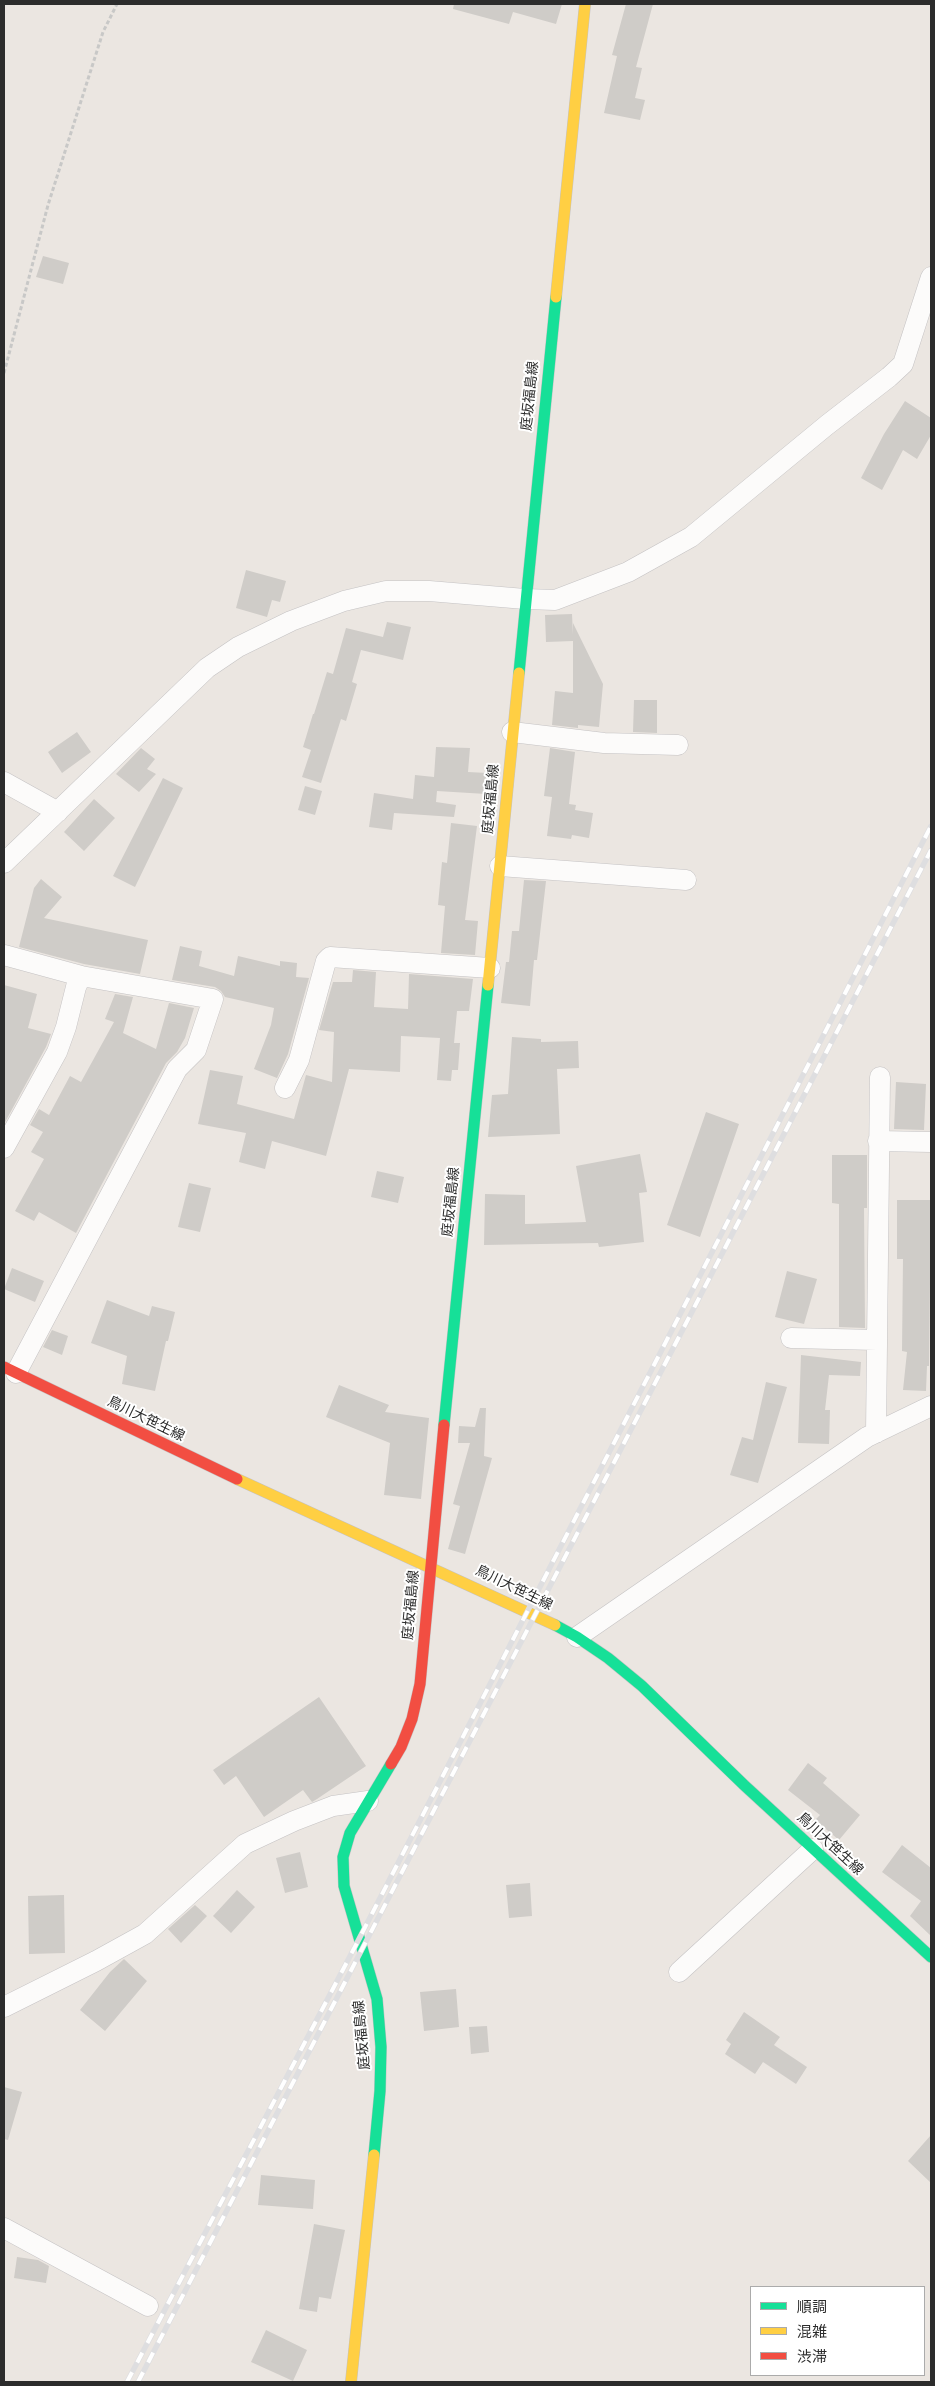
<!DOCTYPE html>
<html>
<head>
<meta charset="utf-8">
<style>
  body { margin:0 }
  #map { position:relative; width:935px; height:2386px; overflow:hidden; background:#ebe6e1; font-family:Cabin,"Noto Sans JP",sans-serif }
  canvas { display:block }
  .frame { position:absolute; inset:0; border:5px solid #2c2c2c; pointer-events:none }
  .legend { position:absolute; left:750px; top:2286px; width:175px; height:90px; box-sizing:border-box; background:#fff; border:1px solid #ababab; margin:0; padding:6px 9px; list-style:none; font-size:15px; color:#2c2c2c }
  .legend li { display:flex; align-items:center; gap:10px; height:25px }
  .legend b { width:25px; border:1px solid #ababab }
</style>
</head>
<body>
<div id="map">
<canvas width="935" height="2386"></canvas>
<div class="frame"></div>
<ul class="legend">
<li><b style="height:6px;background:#16e098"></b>順調</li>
<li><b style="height:6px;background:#ffcf43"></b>混雑</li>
<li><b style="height:6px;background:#f24e42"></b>渋滞</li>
</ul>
</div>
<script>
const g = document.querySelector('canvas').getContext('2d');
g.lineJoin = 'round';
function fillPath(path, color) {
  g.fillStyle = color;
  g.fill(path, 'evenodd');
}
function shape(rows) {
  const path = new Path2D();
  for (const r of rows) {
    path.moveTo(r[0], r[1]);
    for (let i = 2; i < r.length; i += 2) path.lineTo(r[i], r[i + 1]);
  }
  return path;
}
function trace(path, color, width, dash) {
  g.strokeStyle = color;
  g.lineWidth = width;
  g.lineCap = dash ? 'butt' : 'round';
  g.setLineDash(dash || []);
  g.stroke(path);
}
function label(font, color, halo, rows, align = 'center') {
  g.font = font + ' Cabin,"Noto Sans JP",sans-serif';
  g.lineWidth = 4;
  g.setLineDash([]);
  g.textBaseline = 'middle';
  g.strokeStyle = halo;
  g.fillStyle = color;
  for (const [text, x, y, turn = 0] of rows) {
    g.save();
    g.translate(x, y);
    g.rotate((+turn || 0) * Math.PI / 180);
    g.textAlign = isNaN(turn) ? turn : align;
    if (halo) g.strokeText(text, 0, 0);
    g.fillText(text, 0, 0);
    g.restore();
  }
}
const building = shape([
  [454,4,562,4,556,24,513,12,509,24,453,9],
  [626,4,653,4,636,67,642,68,635,98,645,100,640,120,604,113,617,56,612,55],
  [43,256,69,263,63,284,36,277],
  [905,401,931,418,931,435,917,459,903,450,882,490,861,478,884,434],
  [246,570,286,581,280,602,272,600,267,617,236,608],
  [572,614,573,635,573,623,603,684,599,727,578,725,578,728,552,725,555,691,573,693,573,641,546,642,545,615],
  [387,622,411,627,403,660,361,650,352,682,357,684,346,721,341,719,321,783,302,777,311,750,303,747,313,714,314,714,327,672,333,674,346,628,383,637],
  [634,700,657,700,657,733,633,732],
  [77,732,91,752,62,773,48,752],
  [436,747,470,748,468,772,487,773,486,794,437,791,436,802,456,805,454,817,394,813,392,830,369,827,374,793,413,799,415,775,434,777],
  [141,748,155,759,147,769,156,774,139,792,116,774],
  [550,748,575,752,569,804,576,805,575,810,593,813,589,838,572,835,571,839,547,836,552,797,544,796],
  [163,778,183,788,135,887,113,876],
  [305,786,322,791,315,815,298,810],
  [94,799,115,818,84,851,64,832],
  [451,823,477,826,465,920,478,921,475,955,441,953,445,906,438,905,442,862,447,863],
  [41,879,62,897,44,918,148,940,140,974,84,964,19,947,34,888],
  [524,880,546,881,537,960,534,960,530,1006,501,1003,506,962,509,962,512,931,519,931],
  [180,946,202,951,199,966,234,976,238,956,280,966,280,961,297,963,296,977,309,978,288,1054,277,1078,254,1069,271,1025,274,1008,225,997,221,991,215,987,172,980],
  [353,970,376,972,374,1007,408,1009,409,974,473,979,469,1011,457,1011,454,1043,460,1043,458,1070,452,1070,451,1081,437,1080,440,1038,401,1036,400,1072,349,1069,326,1156,272,1141,265,1169,239,1162,246,1133,198,1124,210,1070,243,1076,237,1104,294,1119,306,1075,332,1082,334,1032,319,1030,333,982,352,982],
  [4,985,37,994,28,1028,51,1034,46,1047,4,1124],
  [115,994,133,997,123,1033,156,1049,169,1003,194,1008,185,1038,177,1052,166,1063,76,1233,39,1212,34,1221,15,1211,44,1159,31,1152,43,1132,30,1125,39,1109,49,1115,70,1076,81,1082,114,1022,105,1019],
  [512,1037,541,1039,541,1042,578,1041,579,1068,557,1069,560,1134,488,1137,492,1095,508,1094],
  [896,1082,926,1084,924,1130,894,1129],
  [706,1112,739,1124,700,1237,667,1225],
  [640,1154,647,1192,639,1193,644,1242,599,1247,598,1243,484,1245,485,1194,525,1195,525,1224,586,1222,576,1166],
  [832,1155,867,1155,867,1208,864,1208,865,1328,839,1327,839,1204,832,1203],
  [377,1171,404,1177,398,1203,371,1197],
  [189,1183,211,1188,200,1232,178,1227],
  [897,1200,931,1200,929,1366,927,1366,926,1391,903,1390,907,1352,902,1351,903,1259,897,1259],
  [12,1268,44,1281,35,1302,4,1289],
  [787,1271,817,1279,804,1324,775,1317],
  [107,1300,149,1316,152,1306,175,1312,168,1341,166,1341,155,1391,122,1384,127,1356,91,1343],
  [52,1330,68,1336,62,1355,43,1347],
  [801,1355,861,1362,860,1376,829,1375,825,1410,830,1410,829,1444,798,1443],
  [766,1382,787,1387,758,1483,730,1475,742,1437,753,1440],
  [339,1385,389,1405,385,1412,429,1418,421,1499,384,1495,390,1443,326,1417],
  [480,1408,486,1408,484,1456,492,1458,465,1554,448,1549,460,1506,453,1504,470,1443,458,1443,459,1426,475,1427],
  [319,1697,366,1766,317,1799,312,1802,303,1790,264,1817,236,1776,224,1785,213,1770],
  [808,1763,827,1778,823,1783,860,1815,839,1840,815,1820,820,1815,788,1790],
  [902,1845,931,1868,931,1936,910,1916,921,1901,882,1872],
  [300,1852,308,1887,285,1893,276,1858],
  [530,1883,532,1916,509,1918,506,1885],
  [237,1890,255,1907,231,1933,213,1916],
  [64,1895,65,1953,29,1954,28,1896],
  [195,1905,207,1916,181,1943,168,1929],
  [124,1959,147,1981,105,2031,80,2010,110,1972],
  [456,1989,459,2027,424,2031,420,1992],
  [744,2012,780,2037,774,2045,807,2067,796,2084,763,2062,755,2074,725,2054,731,2044,726,2040],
  [487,2026,489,2052,471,2054,469,2027],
  [4,2087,22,2092,8,2140,4,2139],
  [931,2135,931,2183,908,2161],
  [261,2175,315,2180,313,2209,258,2205],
  [314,2224,345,2230,331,2299,319,2297,317,2312,299,2309],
  [17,2257,38,2260,49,2266,46,2283,14,2278],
  [266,2330,307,2350,293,2381,251,2362]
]);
const path = shape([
  [4,373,48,205,103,32,117,4]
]);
const street = shape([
  [512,732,604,743,678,745],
  [4,782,58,812],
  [4,863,207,668,238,647,291,621,344,601,386,591,429,591,525,599,555,600,628,572,691,537,827,425,889,377,903,364,931,277],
  [500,866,686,880],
  [4,955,81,976],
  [285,1088,299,1060,326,961,330,957,490,968],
  [878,1141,931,1142],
  [4,1148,57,1052,66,1027,76,987,81,976,213,999,196,1050,177,1069,16,1373],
  [791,1338,877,1340],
  [876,1433,880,1077],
  [577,1637,867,1437,931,1406],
  [679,1972,813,1849],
  [4,2007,96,1961,145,1934,245,1844,294,1821,333,1806,368,1801],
  [4,2228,148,2306]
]);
const fast = shape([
  [519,673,556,297],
  [444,1425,488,985],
  [555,1625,577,1637,608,1658,642,1686,744,1785,931,1957],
  [374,2155,380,2091,381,2047,377,1999,344,1886,343,1857,350,1833,391,1764]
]);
const slow = shape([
  [556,297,585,4],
  [488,985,519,673],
  [237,1479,555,1625],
  [351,2382,374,2155]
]);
const jam = shape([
  [4,1367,237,1479],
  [391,1764,401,1747,412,1719,420,1684,444,1425]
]);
const rail = shape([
  [127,2382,359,1939,931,826],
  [138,2382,931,850]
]);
const streetNames = [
  ["庭坂福島線",530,396,-84],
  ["庭坂福島線",491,799,-85],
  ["庭坂福島線",451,1202,-84],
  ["鳥川大笹生線",146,1419,26],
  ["鳥川大笹生線",514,1588,26],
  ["庭坂福島線",411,1605,-85],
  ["鳥川大笹生線",830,1844,43],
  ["庭坂福島線",362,2035,-95]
];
fillPath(building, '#cfccc8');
trace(street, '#c4c2c3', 21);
trace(fast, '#c4c2c3', 12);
trace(slow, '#c4c2c3', 12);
trace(jam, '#c4c2c3', 12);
trace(path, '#c8c8c7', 3, [4, 2.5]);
trace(street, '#fcfbfa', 20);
trace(fast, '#16e098', 11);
trace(slow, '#ffcf43', 11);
trace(jam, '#f24e42', 11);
trace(rail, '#dedee0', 5.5);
trace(rail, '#fff', 4, [11]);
label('14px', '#2c2c2c', '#fff', streetNames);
</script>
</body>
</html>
